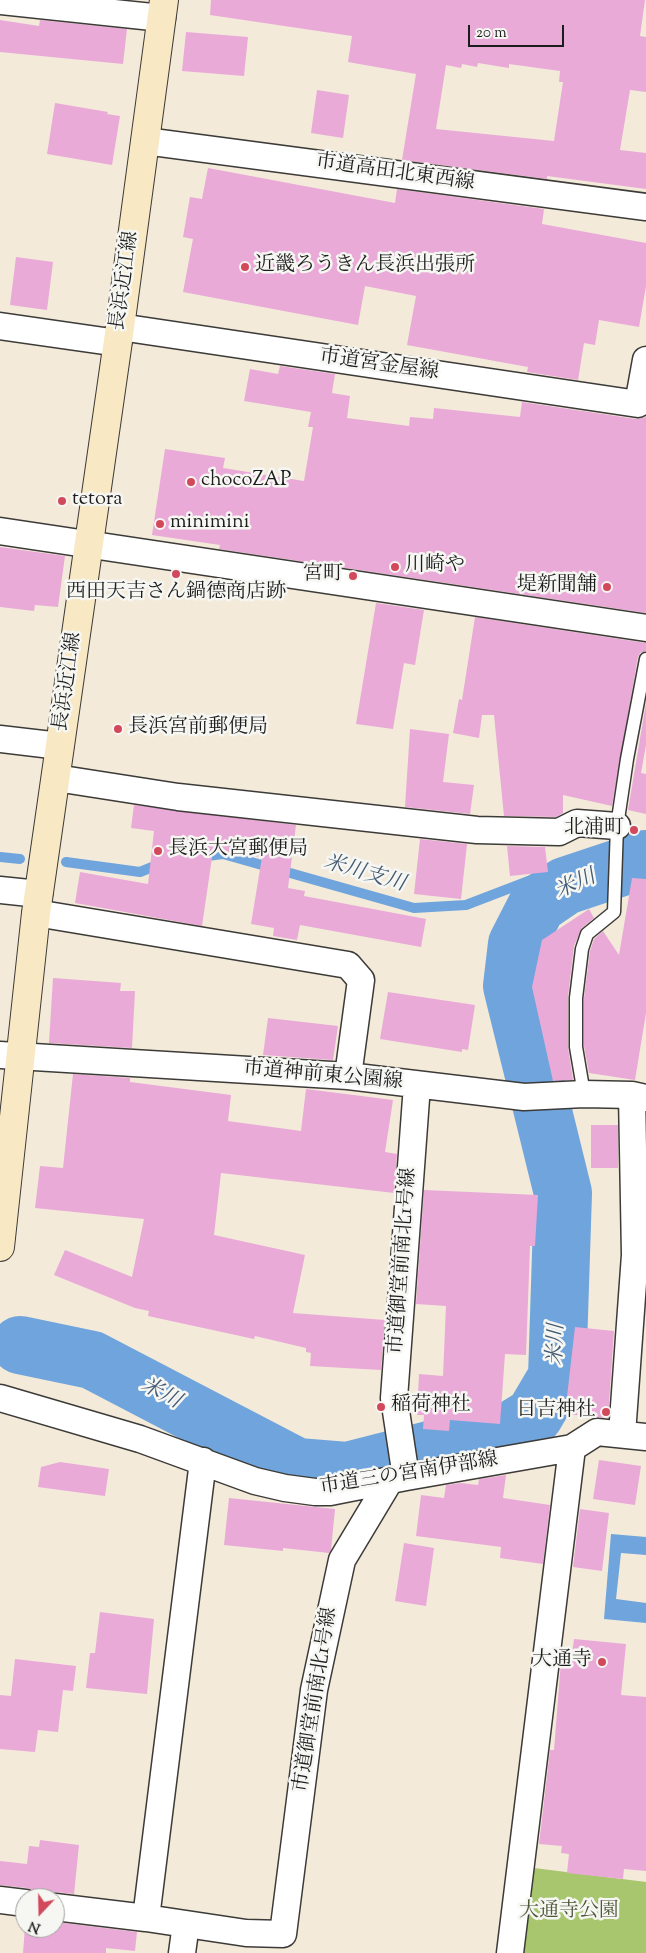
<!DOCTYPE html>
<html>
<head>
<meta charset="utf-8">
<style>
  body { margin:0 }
  #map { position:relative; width:646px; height:1953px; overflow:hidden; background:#f3eada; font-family:"Sorts Mill Goudy",serif }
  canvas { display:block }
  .north { position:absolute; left:15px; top:1888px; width:50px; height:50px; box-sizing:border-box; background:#f6f6f2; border:1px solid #9f9f9c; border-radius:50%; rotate:201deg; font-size:14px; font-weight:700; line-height:20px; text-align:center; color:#1c1c1c }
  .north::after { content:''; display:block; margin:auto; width:18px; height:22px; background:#d1495b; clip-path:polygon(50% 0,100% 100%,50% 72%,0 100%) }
  .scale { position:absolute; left:468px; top:25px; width:96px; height:22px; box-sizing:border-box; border:2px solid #1c1c1c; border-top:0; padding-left:6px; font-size:15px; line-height:18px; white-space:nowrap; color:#1c1c1c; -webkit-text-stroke:4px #f6f6f2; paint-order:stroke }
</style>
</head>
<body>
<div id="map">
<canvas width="646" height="1953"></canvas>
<div class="north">N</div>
<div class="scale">20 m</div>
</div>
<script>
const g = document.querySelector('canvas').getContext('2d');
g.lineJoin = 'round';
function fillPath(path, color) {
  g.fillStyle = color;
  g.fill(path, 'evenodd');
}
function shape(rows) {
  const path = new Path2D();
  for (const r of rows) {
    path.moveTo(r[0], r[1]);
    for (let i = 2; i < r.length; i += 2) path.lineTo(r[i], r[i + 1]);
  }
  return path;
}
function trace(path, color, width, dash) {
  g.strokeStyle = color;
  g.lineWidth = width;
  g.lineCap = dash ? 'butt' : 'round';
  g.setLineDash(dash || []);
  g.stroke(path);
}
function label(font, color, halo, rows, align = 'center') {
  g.font = font + ' "Sorts Mill Goudy","Noto Serif JP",serif';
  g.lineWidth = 5;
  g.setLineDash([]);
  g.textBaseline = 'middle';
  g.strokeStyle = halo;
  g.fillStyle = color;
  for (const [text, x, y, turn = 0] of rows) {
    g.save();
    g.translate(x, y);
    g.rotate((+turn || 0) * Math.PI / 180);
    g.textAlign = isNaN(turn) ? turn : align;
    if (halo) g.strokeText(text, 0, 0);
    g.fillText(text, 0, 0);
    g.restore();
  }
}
const green = shape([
  [534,1868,646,1882,646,1953,523,1953]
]);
const water = shape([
  [611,1534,646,1537,646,1555,621,1553,616,1599,646,1603,646,1623,604,1619]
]);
const stream = shape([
  [0,857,20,859],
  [199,857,223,854,414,908,466,905,646,836],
  [66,862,140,872,162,863]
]);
const river = shape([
  [20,1345,92,1360,297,1467,347,1471,429,1450,490,1443,534,1416,557,1377,563,1193,512,986,517,944,537,905,565,886,646,859]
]);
const building = shape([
  [211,0,645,0,640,36,646,37,646,92,630,90,620,150,646,153,646,189,547,176,547,179,402,160,416,74,348,62,352,36,210,15],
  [478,63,509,68,509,64,560,71,559,82,563,82,554,141,436,129,446,65,461,68,462,64,477,67],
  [0,20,39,26,40,20,127,29,123,64,0,52],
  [186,32,248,37,244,76,182,71],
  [317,90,349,95,343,138,311,133],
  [55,103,108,112,107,114,120,116,112,165,47,154],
  [208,168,395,203,397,189,544,209,542,224,646,243,646,286,639,327,599,320,595,345,584,343,578,380,527,372,528,367,407,345,416,296,365,286,358,325,183,292,193,239,183,237,190,197,202,199],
  [16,257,53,262,47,310,10,305],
  [280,366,335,374,332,393,350,396,347,418,409,426,410,417,433,419,434,408,520,417,522,402,636,419,646,417,646,613,219,549,220,545,152,535,165,449,225,458,223,468,304,481,313,427,308,427,311,412,244,401,250,369,278,374],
  [0,547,65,556,58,607,35,605,34,611,0,607],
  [376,603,424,610,415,665,404,663,393,729,356,724],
  [475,617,646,643,646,651,640,653,638,657,612,806,563,795,563,813,556,817,504,816,494,715,482,715,479,738,453,733,459,699,462,700],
  [646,703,646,745,641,773,646,774,646,814,628,810],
  [410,729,449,734,443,782,474,785,470,814,405,807],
  [134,805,296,825,288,888,305,891,304,896,426,919,421,947,300,925,297,940,273,936,274,928,251,924,262,857,213,851,202,926,75,903,80,872,148,884,154,831,131,828],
  [420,839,467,844,461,899,414,894],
  [507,846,545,847,548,872,510,876],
  [632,878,646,879,646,1013,635,1080,589,1073,584,1046,584,998,590,951,594,939,603,931,619,955],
  [589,909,594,918,582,928,574,946,568,997,568,1047,573,1080,553,1081,532,987,542,940],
  [53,978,121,983,120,991,135,991,132,1048,49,1043],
  [388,992,475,1005,468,1050,462,1049,462,1052,380,1039],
  [268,1018,338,1026,333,1060,263,1055],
  [73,1074,130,1078,130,1082,231,1095,228,1121,301,1131,306,1089,393,1100,385,1152,397,1154,394,1193,221,1173,214,1235,305,1255,293,1313,385,1320,381,1370,310,1366,311,1353,306,1352,306,1348,255,1336,254,1339,148,1316,149,1311,135,1308,54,1275,65,1250,132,1277,144,1219,35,1208,40,1166,63,1168],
  [591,1125,618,1125,618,1168,591,1168],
  [424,1190,538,1195,535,1246,530,1246,526,1355,505,1354,500,1424,450,1420,449,1431,423,1429,424,1415,417,1415,419,1374,443,1376,446,1306,416,1304],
  [575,1327,614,1331,608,1418,565,1414],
  [599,1460,641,1466,635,1505,593,1499],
  [60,1462,109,1469,105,1496,38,1487,41,1467],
  [506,1475,503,1498,550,1505,543,1564,500,1558,501,1547,416,1536,421,1495,444,1498,446,1485,461,1483,478,1485,479,1479],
  [229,1498,335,1509,331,1550,329,1553,283,1548,283,1551,224,1545],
  [580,1509,609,1513,602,1571,573,1567],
  [404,1543,434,1548,426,1606,395,1601],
  [100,1612,154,1619,147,1694,86,1688,90,1653,95,1653],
  [574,1639,626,1644,621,1695,646,1697,646,1871,624,1869,623,1879,567,1873,569,1854,561,1853,562,1846,539,1844,550,1750,554,1750,561,1661,571,1662],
  [15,1659,76,1666,73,1691,63,1690,58,1732,38,1730,35,1752,0,1749,0,1695,11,1696],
  [40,1840,79,1845,74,1894,56,1892,39,1898,34,1891,27,1888,0,1885,0,1861,27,1864,29,1846,39,1847],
  [55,1922,137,1932,135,1951,106,1948,106,1953,23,1953,25,1927,55,1928]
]);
const lane = shape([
  [584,1094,576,1047,576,998,582,949,587,934,614,912,617,826,627,759,646,659]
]);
const street = shape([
  [0,1,162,18],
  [145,141,646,207],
  [0,326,118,343],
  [120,327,638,404,646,360],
  [0,531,646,628],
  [0,739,60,746],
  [56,778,178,797,477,830,559,832,577,823,617,826],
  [0,890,39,894],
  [36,913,348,965,361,980,348,1076],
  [0,1055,348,1076,524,1097,584,1094,632,1095,646,1098],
  [0,1398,140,1439,255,1481,285,1488,315,1492,330,1492,406,1477,572,1448,597,1432,646,1437],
  [622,1434,635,1255,632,1095],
  [406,1477,394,1398,417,1085],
  [0,1900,25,1903],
  [55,1907,146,1918],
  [186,1924,246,1933,283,1934,314,1690,342,1560,390,1480],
  [182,1953,186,1924,146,1918,203,1461],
  [510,1953,572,1448]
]);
const secondary = shape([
  [0,1247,36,913,120,327,164,0]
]);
const markers = [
  [245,267,5,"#d1495b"],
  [191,482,5,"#d1495b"],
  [62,501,5,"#d1495b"],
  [160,524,5,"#d1495b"],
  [395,567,5,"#d1495b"],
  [176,574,5,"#d1495b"],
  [353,576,5,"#d1495b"],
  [607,587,5,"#d1495b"],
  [118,729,5,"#d1495b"],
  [634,830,5,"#d1495b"],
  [158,851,5,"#d1495b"],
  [381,1407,5,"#d1495b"],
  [606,1412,5,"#d1495b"],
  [602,1662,5,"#d1495b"]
];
const streetNames = [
  ["市道高田北東西線",395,174,8],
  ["長浜近江線",126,281,-82],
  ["市道宮金屋線",379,366,8],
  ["長浜近江線",69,682,-82],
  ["市道神前東公園線",323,1077,5],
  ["市道御堂前南北1号線",404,1261,-86],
  ["市道三の宮南伊部線",409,1475,-9],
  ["市道御堂前南北1号線",317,1700,-81]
];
const poiNames = [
  ["近畿ろうきん長浜出張所",255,267],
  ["chocoZAP",201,482],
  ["tetora",72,501],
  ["minimini",170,524],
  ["川崎や",405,567],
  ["宮町",343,576,"right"],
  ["堤新聞舗",597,587,"right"],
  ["西田天吉さん鍋德商店跡",176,594,"center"],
  ["長浜宮前郵便局",128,729],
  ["北浦町",624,830,"right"],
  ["長浜大宮郵便局",168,851],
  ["稲荷神社",391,1407],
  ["日吉神社",596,1412,"right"],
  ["大通寺",592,1662,"right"]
];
const parkNames = [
  ["大通寺公園",569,1913]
];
const waterNames = [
  ["米川支川",364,875,16],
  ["米川",576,886,-24],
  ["米川",558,1345,-88],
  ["米川",160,1395,28]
];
fillPath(green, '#a7c66e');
fillPath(water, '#6fa4dc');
trace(stream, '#6fa4dc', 10);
trace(river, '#6fa4dc', 58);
fillPath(building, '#e9aad8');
trace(lane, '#3c3b38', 15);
trace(street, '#3c3b38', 29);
trace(secondary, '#3c3b38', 30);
trace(lane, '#fff', 12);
trace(street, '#fff', 26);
trace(secondary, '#f8e8c3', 28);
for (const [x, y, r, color] of markers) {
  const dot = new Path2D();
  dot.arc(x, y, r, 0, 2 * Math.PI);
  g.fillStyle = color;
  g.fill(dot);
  trace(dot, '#f6f6f2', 2);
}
label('20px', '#1c1c1c', '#f6f6f2', streetNames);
label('20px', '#1c1c1c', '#f6f6f2', poiNames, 'left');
label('20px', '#4d5839', '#f6f6f2', parkNames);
label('italic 21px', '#415972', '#f6f6f2', waterNames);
</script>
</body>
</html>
